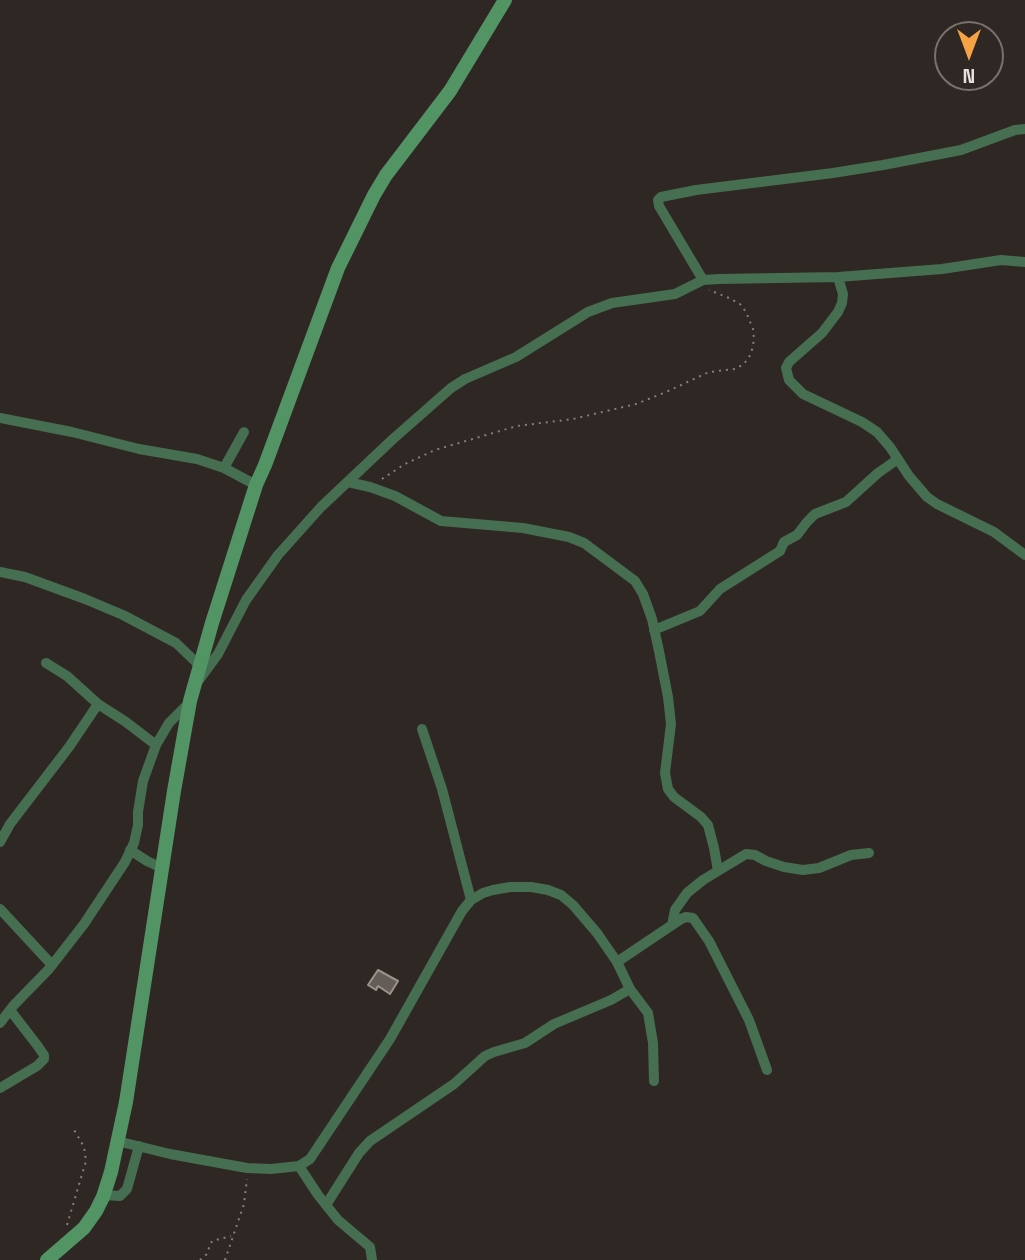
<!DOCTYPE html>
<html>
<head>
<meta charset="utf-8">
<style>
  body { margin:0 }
  #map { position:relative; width:1025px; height:1260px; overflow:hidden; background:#2f2724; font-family:"Space Grotesk",sans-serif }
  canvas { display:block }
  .north { position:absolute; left:934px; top:21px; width:70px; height:70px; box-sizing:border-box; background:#2f2724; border:2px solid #78716e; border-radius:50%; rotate:180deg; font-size:19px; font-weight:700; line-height:28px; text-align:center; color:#e6e0de }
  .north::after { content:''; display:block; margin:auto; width:24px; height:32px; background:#f5a345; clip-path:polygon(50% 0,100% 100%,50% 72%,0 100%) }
</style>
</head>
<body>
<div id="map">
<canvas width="1025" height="1260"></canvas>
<div class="north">N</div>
</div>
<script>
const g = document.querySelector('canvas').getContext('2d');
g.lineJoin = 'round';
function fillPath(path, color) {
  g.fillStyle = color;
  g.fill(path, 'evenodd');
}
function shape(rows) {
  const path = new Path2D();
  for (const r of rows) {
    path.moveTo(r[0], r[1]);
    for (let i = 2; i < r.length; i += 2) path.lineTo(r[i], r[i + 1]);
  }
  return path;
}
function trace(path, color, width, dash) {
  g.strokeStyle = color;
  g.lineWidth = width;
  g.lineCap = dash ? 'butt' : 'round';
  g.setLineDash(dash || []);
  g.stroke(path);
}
const building = shape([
  [378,970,398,981,390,994,378,986,376,990,368,985,378,970]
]);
const path = shape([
  [382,479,405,464,435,450,517,426,573,419,636,404,666,392,709,372,735,369,744,364,751,354,754,340,753,329,746,312,740,304,729,298,709,290],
  [67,1225,86,1161,84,1147,73,1128],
  [200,1260,206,1255,212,1241,231,1236],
  [225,1260,244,1204,247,1179]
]);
const street = shape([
  [838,277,843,294,842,303,838,312,822,333,789,362,786,368,789,380,803,394,862,422,877,432,890,447,909,476,927,497,937,504,994,532,1025,555],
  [703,280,659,206,658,200,661,197,696,190,833,173,883,165,961,150,1015,130,1025,129],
  [0,418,72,432,139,449,197,459,224,468,256,485],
  [224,468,244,432],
  [348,482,370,487,395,496,441,521,523,528,569,537,584,543,635,581,643,594,652,619,659,651,668,697,671,724,665,773,668,789,674,797,701,817,708,825,714,848,718,871],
  [0,572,25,577,85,599,123,615,176,643,200,666],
  [654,630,700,611,720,589,780,551,784,542,797,535,807,522,815,514,846,502,878,473,898,459],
  [46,663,67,676,98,704,126,722,156,745],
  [199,680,218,654,246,600,278,555,321,507,393,439,451,388,465,379,516,357,588,312,612,303,675,294,703,280,719,279,838,277,942,269,1001,260,1025,262],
  [422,729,442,789,471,900],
  [0,842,10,824,69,747,98,704],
  [130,850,147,861,162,868],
  [0,909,52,965],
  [672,925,675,910,687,893,703,880,746,854,755,855,766,861,784,867,803,870,819,868,851,855,869,853],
  [617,962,681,919,686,917,693,918,709,941,749,1020,767,1070],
  [0,1023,13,1006,49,969,84,924,125,862,134,843,138,825,138,812,143,781,156,745,169,723,190,702],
  [0,1088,37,1066,44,1059,44,1055,37,1045,10,1010],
  [117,1141,170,1154,247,1168,271,1169,299,1166,310,1159,390,1039,462,911,471,900,483,893,493,890,510,887,531,887,548,890,561,895,573,905,597,933,617,962,630,989,648,1013,653,1043,654,1081],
  [299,1166,318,1195,338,1220,370,1247,372,1260],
  [104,1195,120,1196,127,1189,139,1146],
  [326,1205,359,1153,370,1141,454,1084,485,1056,494,1052,525,1043,554,1024,611,1000,630,989]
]);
const secondary = shape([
  [47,1260,84,1228,96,1211,103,1197,111,1172,126,1102,174,791,190,701,212,623,256,485,265,465,338,268,374,195,386,175,450,91,505,0]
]);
fillPath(building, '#645c56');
trace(building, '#9a928b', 2);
trace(path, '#867f7c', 2, [2, 5]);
trace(street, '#466e50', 10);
trace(secondary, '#539465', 14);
</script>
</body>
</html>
